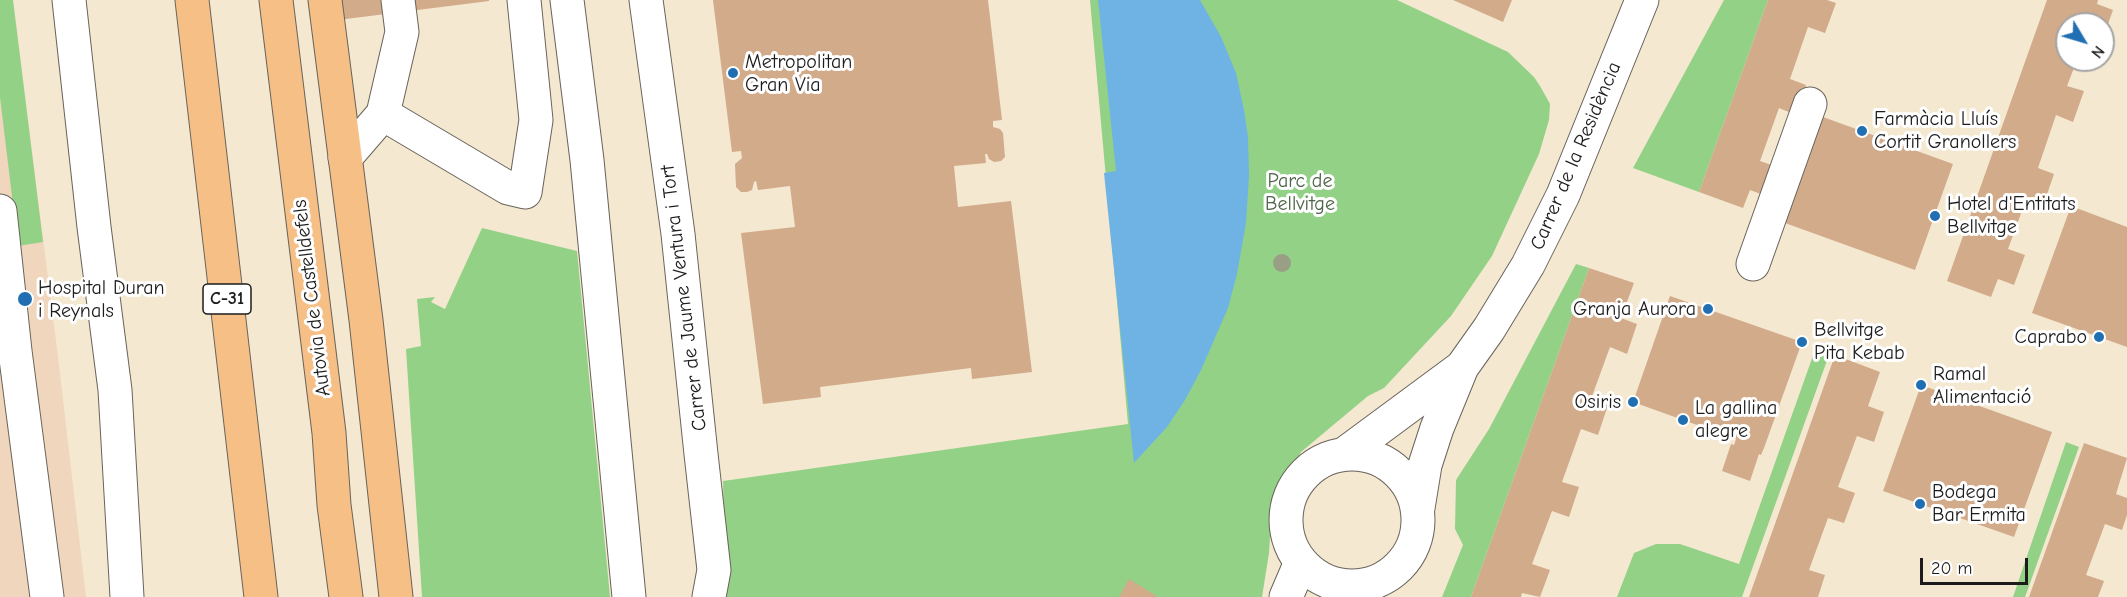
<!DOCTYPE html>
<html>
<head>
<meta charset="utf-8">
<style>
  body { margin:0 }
  #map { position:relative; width:2127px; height:597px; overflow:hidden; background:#f5e8d1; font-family:"Comic Neue",sans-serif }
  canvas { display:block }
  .north { position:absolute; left:2055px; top:12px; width:60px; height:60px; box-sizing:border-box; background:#fff; border:2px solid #a4a4a4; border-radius:50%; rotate:128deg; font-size:16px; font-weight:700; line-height:24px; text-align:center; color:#1c1c1c }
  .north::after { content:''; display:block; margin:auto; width:21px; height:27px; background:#1f6fb2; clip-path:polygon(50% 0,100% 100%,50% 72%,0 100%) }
  .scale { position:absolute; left:1920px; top:558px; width:108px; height:27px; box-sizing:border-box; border:3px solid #1c1c1c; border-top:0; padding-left:8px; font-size:18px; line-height:21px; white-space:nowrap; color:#1c1c1c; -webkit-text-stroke:4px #fff; paint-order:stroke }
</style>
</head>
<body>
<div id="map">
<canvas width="2127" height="597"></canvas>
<div class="north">N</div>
<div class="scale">20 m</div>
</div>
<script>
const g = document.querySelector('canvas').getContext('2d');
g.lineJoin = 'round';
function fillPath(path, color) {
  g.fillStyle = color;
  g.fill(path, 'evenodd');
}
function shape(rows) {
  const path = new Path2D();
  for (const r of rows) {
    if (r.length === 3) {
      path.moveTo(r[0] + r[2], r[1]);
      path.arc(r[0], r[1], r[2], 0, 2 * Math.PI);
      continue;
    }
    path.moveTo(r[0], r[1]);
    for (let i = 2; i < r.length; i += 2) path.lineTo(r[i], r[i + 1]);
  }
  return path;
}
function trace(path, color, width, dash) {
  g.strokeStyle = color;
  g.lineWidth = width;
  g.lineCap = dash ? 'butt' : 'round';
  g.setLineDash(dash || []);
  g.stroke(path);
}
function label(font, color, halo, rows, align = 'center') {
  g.font = font + ' "Comic Neue",sans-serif';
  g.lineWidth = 6;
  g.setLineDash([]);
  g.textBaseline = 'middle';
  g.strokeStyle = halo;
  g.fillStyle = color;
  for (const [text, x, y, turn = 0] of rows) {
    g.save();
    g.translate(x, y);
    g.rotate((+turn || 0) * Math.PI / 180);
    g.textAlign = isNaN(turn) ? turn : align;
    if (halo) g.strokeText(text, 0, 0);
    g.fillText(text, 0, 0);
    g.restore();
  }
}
const built = shape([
  [0,0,13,0,58,357,86,597,0,597]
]);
const green = shape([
  [0,0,13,0,43,242,18,246,0,97],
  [1090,0,1397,0,1508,52,1534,77,1540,86,1550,104,1549,120,1539,154,1492,256,1451,316,1384,388,1368,396,1301,452,1272,505,1269,553,1262,597,725,597,723,481,1128,424],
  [1724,0,1768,0,1699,192,1633,168],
  [482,228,577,251,610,597,422,597,406,349,421,346,417,299,435,297,431,302,445,309],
  [1576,264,1589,268,1471,597,1442,597,1463,545,1455,529,1456,480,1489,429],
  [1815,350,1829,355,1742,597,1617,597,1634,553,1656,544,1680,544,1739,564],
  [2066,442,2079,447,2025,597,2013,597]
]);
const water = shape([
  [1098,0,1200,0,1221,37,1236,73,1244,110,1248,137,1249,176,1246,223,1237,274,1228,308,1201,370,1185,400,1167,427,1134,463,1104,173,1116,171]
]);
const building = shape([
  [335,0,489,0,489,1,338,20],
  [713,0,988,0,1002,120,993,121,993,127,1000,129,1003,133,1005,157,1001,161,994,162,989,159,987,154,985,154,986,163,954,166,958,207,1011,201,1032,372,972,379,971,368,820,387,821,397,763,404,741,233,795,227,790,186,758,190,756,181,754,182,752,190,747,192,741,192,736,187,735,164,742,158,741,151,732,152],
  [1453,0,1512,0,1503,22],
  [1768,0,1827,0,1836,3,1825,33,1808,27,1790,79,1806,85,1796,115,1779,108,1760,161,1777,167,1766,196,1750,190,1743,208,1699,192],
  [2047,0,2098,0,2097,4,2113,10,2103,38,2103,24,2067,24,2067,60,2077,60,2067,86,2084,91,2073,122,2056,115,2038,168,2054,174,2044,203,2027,197,2008,249,2025,255,2014,285,1998,279,1991,297,1947,281],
  [1823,117,1953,164,1915,270,1785,223],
  [2071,206,2127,227,2127,347,2032,313],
  [1589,268,1634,283,1621,318,1637,324,1627,354,1610,347,1591,399,1608,405,1598,435,1581,429,1562,482,1579,487,1569,517,1552,511,1532,564,1550,570,1540,597,1522,593,1521,597,1471,597],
  [1670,296,1802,342,1764,448,1761,455,1759,454,1750,481,1722,471,1731,444,1734,445,1736,439,1633,402],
  [1835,355,1880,372,1868,406,1884,412,1874,442,1857,436,1838,487,1855,493,1844,523,1828,518,1809,570,1825,575,1818,597,1749,597],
  [1921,385,2052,432,2014,537,1883,491],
  [2084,443,2127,458,2116,494,2127,498,2127,515,2122,530,2105,524,2086,575,2104,581,2098,597,2029,597],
  [1129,579,1150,592,1158,597,1119,597]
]);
const minor = shape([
  [69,0,94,227,115,390,127,597],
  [567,0,587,160,629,597],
  [646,0,678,234,701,454,714,570,709,597],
  [383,114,508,188,525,192,536,120,524,0],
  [345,158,383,114,402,32,398,0],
  [0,211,15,351,47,597],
  [1753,264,1810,104],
  [1347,452,1462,367],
  [1352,520,66],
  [1418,508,1425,465,1437,428,1462,367,1489,329,1528,265,1563,195,1642,0],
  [1286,597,1301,562]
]);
const highway = shape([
  [192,0,261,597],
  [276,0,329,433,334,505,346,597],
  [325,0,366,320,396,597]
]);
const trees = [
  [1282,263]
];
const markers = [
  [733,73,6,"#1f6fb2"],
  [1862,131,6,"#1f6fb2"],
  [1935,216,6,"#1f6fb2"],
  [25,299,8,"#1f6fb2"],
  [1708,309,6,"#1f6fb2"],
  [2099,337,6,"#1f6fb2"],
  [1802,342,6,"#1f6fb2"],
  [1921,385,6,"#1f6fb2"],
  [1633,402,6,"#1f6fb2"],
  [1683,420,6,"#1f6fb2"],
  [1920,504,6,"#1f6fb2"]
];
const shields = [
  [227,299,48]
];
const shieldNames = [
  ["C-31",227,299]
];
const poiNames = [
  ["Metropolitan",745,62],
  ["Gran Via",745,85],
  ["Farmàcia Lluís",1874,119],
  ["Cortit Granollers",1874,142],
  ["Hotel d'Entitats",1947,204],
  ["Bellvitge",1947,227],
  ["Hospital Duran",38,288],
  ["i Reynals",38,311],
  ["Granja Aurora",1696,309,"right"],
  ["Bellvitge",1814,330],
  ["Pita Kebab",1814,353],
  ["Caprabo",2087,337,"right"],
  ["Ramal",1933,374],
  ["Alimentació",1933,397],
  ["Osiris",1621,402,"right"],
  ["La gallina",1695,408],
  ["alegre",1695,431],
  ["Bodega",1932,492],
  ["Bar Ermita",1932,515]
];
const streetNames = [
  ["Carrer de la Residència",1576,156,-67],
  ["Autovia de Castelldefels",312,298,-97],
  ["Carrer de Jaume Ventura i Tort",684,298,-97]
];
const parkNames = [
  ["Parc de",1300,181],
  ["Bellvitge",1300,204]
];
fillPath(built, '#efd6bc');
fillPath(green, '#93d187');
fillPath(water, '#6eb3e4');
fillPath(building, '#d1ab8a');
trace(minor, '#68635b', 35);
trace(highway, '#68635b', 35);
trace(minor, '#fff', 33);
trace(highway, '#f5bf86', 33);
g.fillStyle = '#989f85';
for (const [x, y] of trees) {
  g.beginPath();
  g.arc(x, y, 9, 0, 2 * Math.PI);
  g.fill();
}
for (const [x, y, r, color] of markers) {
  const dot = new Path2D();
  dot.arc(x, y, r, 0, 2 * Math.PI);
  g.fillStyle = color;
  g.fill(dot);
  trace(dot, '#fff', 2);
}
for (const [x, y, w] of shields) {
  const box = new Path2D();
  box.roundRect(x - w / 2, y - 15, w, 30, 4.5);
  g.fillStyle = '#fff';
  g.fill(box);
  trace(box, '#1c1c1c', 1.5);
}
label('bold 18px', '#1c1c1c', null, shieldNames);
label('20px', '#1c1c1c', '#fff', poiNames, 'left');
label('20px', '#1c1c1c', '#fff', streetNames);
label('20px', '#4c6447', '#fff', parkNames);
</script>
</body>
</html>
